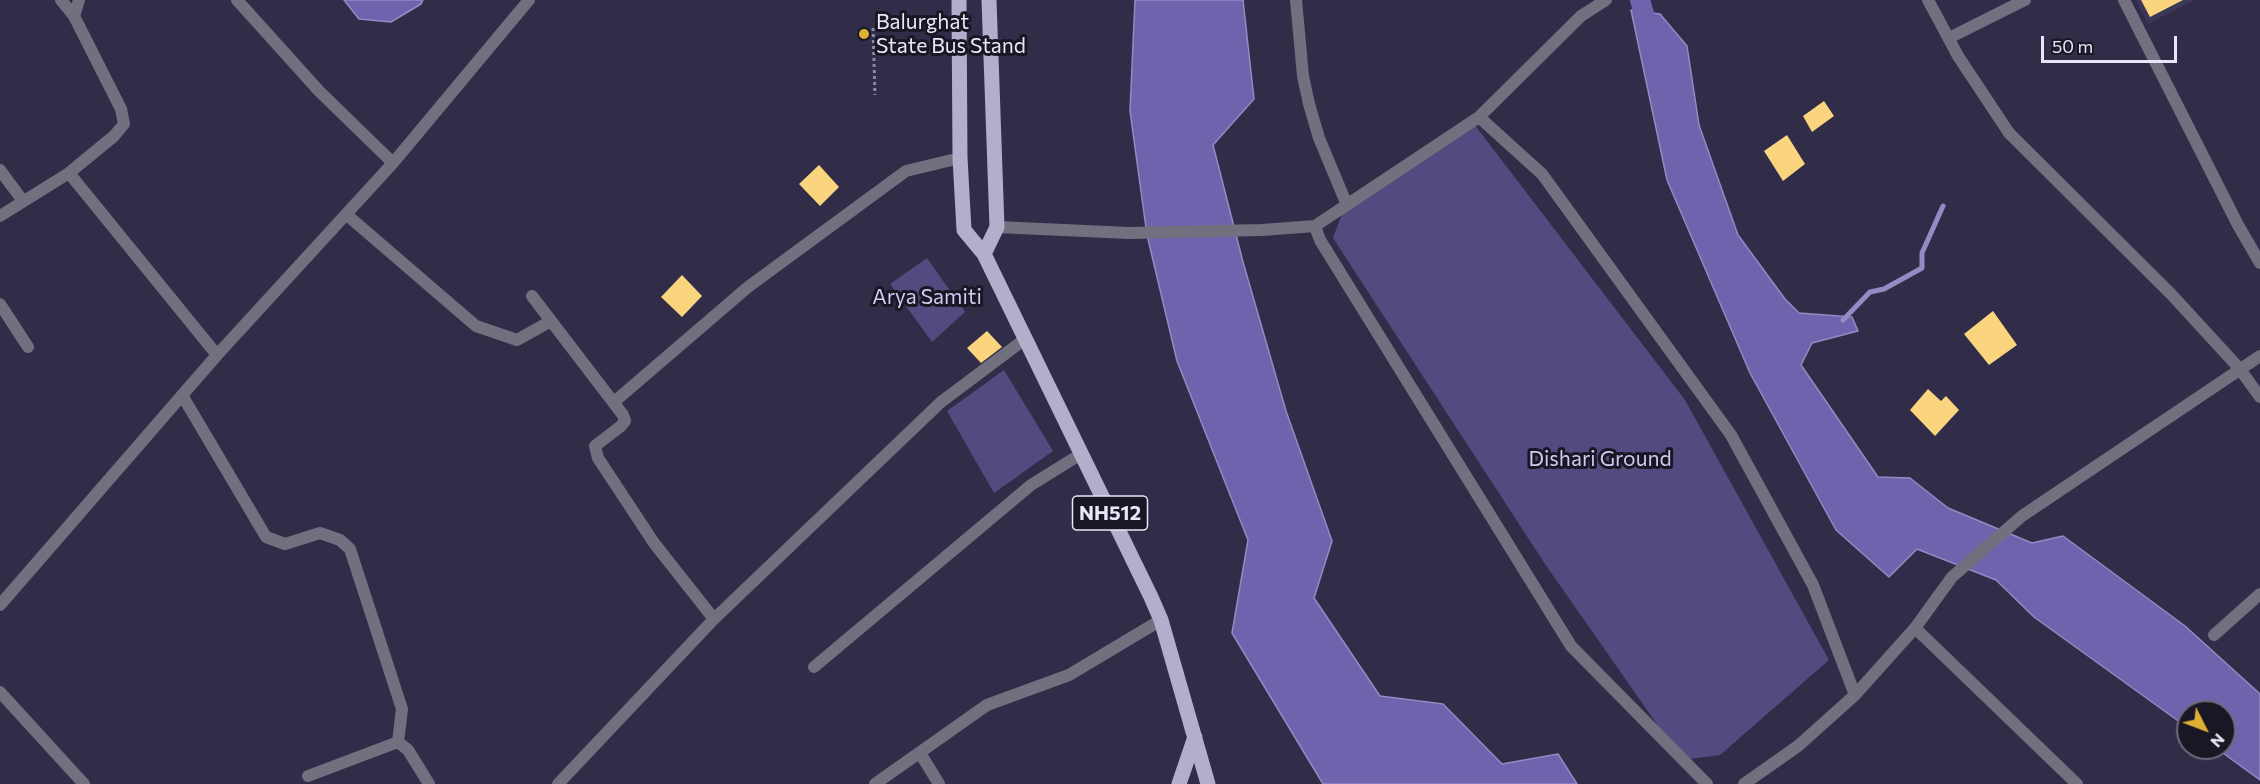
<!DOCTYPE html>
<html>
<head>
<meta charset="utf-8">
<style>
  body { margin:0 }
  #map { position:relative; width:2260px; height:784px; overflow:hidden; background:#312d49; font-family:Commissioner,sans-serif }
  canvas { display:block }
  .north { position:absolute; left:2176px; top:700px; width:60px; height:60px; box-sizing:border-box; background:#191724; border:2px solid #6c6a79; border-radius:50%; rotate:132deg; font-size:16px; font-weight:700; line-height:24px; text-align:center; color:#e8e6f9 }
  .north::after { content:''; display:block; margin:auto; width:21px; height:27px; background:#dfb034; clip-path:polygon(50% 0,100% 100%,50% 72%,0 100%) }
  .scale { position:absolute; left:2041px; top:36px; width:136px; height:27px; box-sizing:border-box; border:3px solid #e8e6f9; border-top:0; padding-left:8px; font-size:18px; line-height:21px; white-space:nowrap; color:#e8e6f9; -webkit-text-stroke:4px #191724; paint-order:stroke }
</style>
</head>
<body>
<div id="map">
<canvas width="2260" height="784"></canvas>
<div class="north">N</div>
<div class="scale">50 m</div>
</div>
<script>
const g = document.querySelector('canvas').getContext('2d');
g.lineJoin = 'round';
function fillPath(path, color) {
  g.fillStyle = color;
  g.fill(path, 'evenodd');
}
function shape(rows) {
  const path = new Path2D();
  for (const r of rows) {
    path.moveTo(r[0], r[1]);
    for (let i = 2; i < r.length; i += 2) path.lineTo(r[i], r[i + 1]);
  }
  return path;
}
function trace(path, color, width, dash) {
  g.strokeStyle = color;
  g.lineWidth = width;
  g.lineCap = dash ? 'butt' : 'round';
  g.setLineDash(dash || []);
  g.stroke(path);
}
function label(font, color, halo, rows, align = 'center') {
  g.font = font + ' Commissioner,sans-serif';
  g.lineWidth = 6;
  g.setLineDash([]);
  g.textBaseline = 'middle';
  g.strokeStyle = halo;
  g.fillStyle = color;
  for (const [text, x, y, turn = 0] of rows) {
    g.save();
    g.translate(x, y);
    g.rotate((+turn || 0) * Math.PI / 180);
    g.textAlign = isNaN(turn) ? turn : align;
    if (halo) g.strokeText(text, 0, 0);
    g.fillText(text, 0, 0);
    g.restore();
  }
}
const built = shape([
  [2136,0,2194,0,2148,24]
]);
const green = shape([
  [1474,124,1685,400,1829,660,1720,755,1682,760,1545,564,1333,238,1343,211],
  [927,258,965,312,932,342,890,284],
  [1004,370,1053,451,994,493,947,411]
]);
const water = shape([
  [344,0,423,0,421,4,391,22,359,19,344,0],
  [1135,0,1243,0,1254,99,1213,145,1243,262,1286,411,1332,541,1314,598,1380,696,1443,704,1502,764,1558,754,1577,784,1323,784,1232,633,1248,540,1177,361,1147,235,1130,111,1135,0],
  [1631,10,1660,14,1687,46,1699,125,1738,235,1785,299,1799,313,1852,317,1858,331,1812,343,1801,365,1878,477,1910,478,1948,508,2032,543,2063,536,2185,626,2260,694,2260,780,2216,748,2224,748,2224,712,2188,712,2188,728,2034,617,1996,580,1917,549,1889,577,1836,530,1750,373,1667,180,1631,10]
]);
const stream = shape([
  [1843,320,1870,292,1884,289,1922,268,1922,253,1943,206]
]);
const canal = shape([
  [1640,0,1651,37]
]);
const building = shape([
  [2141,0,2183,0,2150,17],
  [1824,101,1834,116,1812,132,1803,116],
  [1787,135,1805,164,1783,181,1764,151],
  [819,165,839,187,820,206,799,184],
  [682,275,702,296,682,317,661,297],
  [1993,311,2017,345,1989,365,1964,334],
  [987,331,1002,347,981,363,967,348],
  [1928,389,1941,401,1946,396,1959,410,1935,436,1910,410]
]);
const path = shape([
  [873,28,875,95]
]);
const street = shape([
  [237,0,319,91,393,163],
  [1296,0,1303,76,1309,104,1319,138,1347,205],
  [1928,0,1958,56,2009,133,2171,294,2239,368,2260,397],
  [2124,0,2238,225,2260,263],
  [74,16,79,0],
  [1949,38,2025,0],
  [1479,117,1542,174,1731,435,1813,585,1855,695],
  [0,170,23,201],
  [69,173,217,355],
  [347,215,476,326,517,340,551,321],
  [0,216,69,173,114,136,124,124,121,109,74,16,61,0],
  [1315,226,1320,240,1571,646,1707,784],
  [997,227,1129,233,1262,230,1315,226,1479,117,1581,16,1606,0],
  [532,296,623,415,625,421,621,426,595,446,598,458,654,543,714,619],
  [0,304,28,347],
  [182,395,266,537,285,544,320,533,340,540,350,549,402,709,398,742],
  [614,402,748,287,906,171,960,158],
  [0,605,217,355,393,163,529,0],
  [1915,628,2077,784],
  [2214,635,2260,594],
  [814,667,1031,485,1081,454],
  [0,692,84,784],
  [920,753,939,784],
  [308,776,398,742,408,750,429,784],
  [558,784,714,619,941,402,1025,339],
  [875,784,987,705,1069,675,1161,620],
  [1744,784,1798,746,1855,695,1915,628,1952,577,2022,516,2260,356]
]);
const primary = shape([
  [959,0,960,158,964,230,984,254,1151,597,1161,620,1208,784],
  [984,254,997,227,989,0],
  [1179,784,1195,737]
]);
const markers = [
  [864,34,6,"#dfb034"]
];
const shields = [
  [1110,513,75]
];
const shieldNames = [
  ["NH512",1110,513]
];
const poiNames = [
  ["Balurghat",876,22],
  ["State Bus Stand",876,46]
];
const parkNames = [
  ["Arya Samiti",927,297],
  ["Dishari Ground",1600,459]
];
fillPath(built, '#3c3758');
fillPath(green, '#544a80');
fillPath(water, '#7062ad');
trace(water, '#948ac4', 1.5);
trace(stream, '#948ac4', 5);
trace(canal, '#7062ad', 20);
fillPath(building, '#fad57e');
trace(path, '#8d8aa1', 3, [3, 3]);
trace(street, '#72707f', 12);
trace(primary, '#b2afcc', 15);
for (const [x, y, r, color] of markers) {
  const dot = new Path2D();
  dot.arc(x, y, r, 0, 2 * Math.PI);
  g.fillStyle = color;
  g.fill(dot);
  trace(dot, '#191724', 2);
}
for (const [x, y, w] of shields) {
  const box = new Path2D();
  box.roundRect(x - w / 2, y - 17, w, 34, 4.5);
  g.fillStyle = '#191724';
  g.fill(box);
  trace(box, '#e8e6f9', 1.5);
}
label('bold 20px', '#e8e6f9', null, shieldNames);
label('21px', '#e8e6f9', '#191724', poiNames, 'left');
label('21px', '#cfcaf3', '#191724', parkNames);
</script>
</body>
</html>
